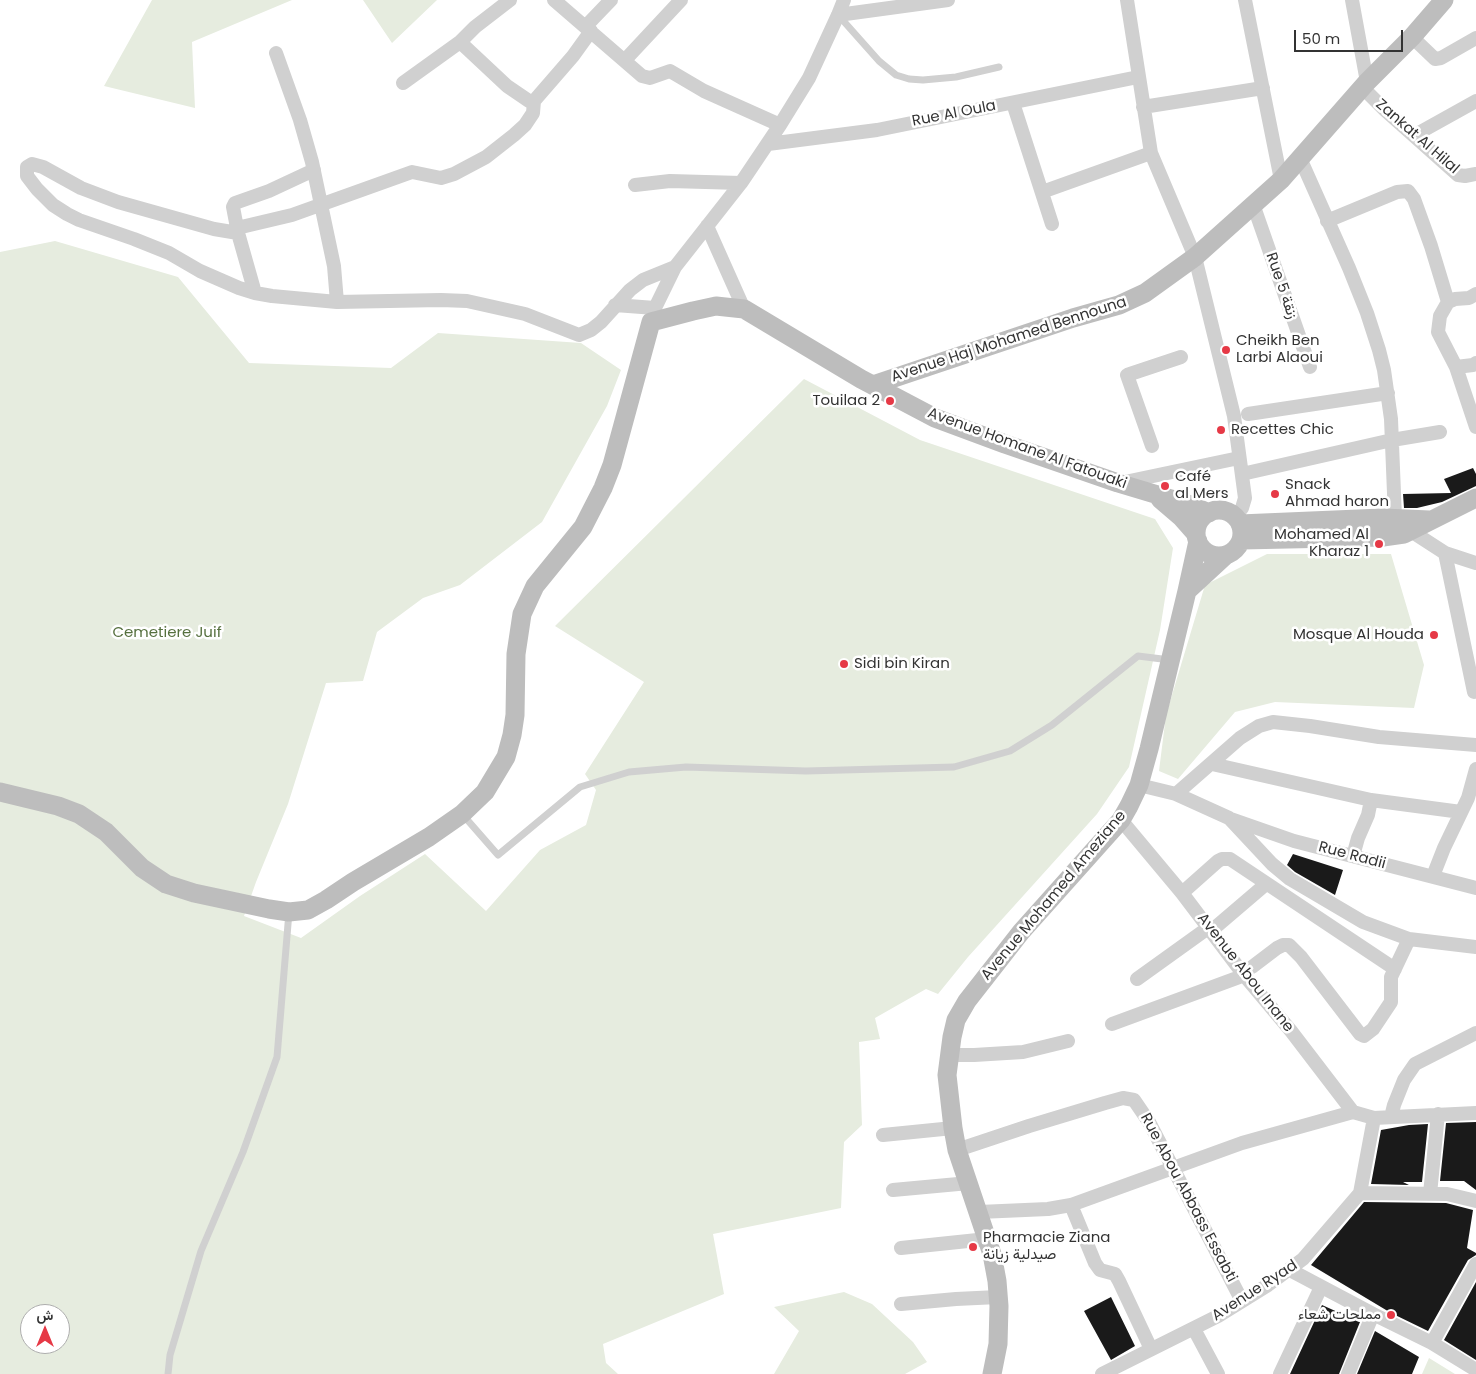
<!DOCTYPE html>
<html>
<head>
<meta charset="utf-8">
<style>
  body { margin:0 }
  #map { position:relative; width:1476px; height:1374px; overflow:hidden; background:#fff; font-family:Poppins,Vazirmatn,sans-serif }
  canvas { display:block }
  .north { position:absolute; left:20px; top:1304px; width:50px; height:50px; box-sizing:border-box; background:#fff; border:1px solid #adadad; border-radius:50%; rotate:0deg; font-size:14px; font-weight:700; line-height:20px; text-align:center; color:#333 }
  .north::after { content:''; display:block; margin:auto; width:18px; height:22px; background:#e63946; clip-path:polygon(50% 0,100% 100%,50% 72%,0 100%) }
  .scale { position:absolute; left:1294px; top:30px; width:109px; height:22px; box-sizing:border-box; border:2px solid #333; border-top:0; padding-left:6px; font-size:15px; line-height:18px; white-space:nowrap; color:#333; -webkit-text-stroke:4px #fff; paint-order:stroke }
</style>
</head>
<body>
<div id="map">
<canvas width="1476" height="1374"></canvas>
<div class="north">ش</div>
<div class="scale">50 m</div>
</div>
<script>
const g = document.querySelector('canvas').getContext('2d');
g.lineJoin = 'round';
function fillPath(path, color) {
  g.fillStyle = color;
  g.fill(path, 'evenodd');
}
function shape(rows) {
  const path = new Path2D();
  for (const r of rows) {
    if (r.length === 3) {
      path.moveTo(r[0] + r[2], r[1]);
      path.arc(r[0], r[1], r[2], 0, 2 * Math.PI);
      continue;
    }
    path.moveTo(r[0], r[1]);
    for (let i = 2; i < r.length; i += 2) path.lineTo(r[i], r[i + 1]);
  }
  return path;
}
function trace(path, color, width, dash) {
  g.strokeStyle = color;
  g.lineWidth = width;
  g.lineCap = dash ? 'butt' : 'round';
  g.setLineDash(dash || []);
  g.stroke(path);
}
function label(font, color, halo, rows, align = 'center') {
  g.font = font + ' Poppins,Vazirmatn,sans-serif';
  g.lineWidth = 5;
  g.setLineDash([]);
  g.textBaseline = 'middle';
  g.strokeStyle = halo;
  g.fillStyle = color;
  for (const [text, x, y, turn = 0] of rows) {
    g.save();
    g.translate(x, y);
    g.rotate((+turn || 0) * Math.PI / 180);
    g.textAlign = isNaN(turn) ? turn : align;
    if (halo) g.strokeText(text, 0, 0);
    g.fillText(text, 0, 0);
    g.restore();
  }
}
const green = shape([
  [152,0,292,0,192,42,195,108,104,86],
  [363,0,437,0,392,43],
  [55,241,178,277,249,363,391,368,438,333,581,343,621,370,607,406,542,522,460,585,423,598,377,632,363,681,326,683,288,804,256,882,244,916,301,938,360,896,425,854,486,911,540,850,586,825,596,790,585,774,644,682,555,626,804,379,920,440,1155,519,1173,548,1160,630,1129,767,1097,814,968,957,938,994,926,989,875,1018,880,1039,859,1042,862,1125,844,1142,841,1208,713,1234,724,1294,603,1344,606,1363,618,1374,0,1374,0,252],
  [30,1314,60,1314,60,1344,30,1344],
  [1267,554,1391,554,1424,665,1414,708,1275,702,1235,712,1178,779,1159,771,1166,715,1205,585],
  [844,1292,872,1304,913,1342,927,1362,905,1374,774,1374,799,1331,774,1307],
  [1429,1358,1455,1374,1422,1374]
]);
const building = shape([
  [1473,468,1476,474,1476,486,1442,502,1417,508,1404,508,1403,494,1451,493,1444,479],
  [1293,854,1343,870,1335,895,1295,872,1287,865],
  [1476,1122,1476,1190,1464,1181,1440,1181,1446,1123],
  [1428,1124,1422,1182,1403,1182,1409,1185,1371,1184,1381,1130,1409,1125],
  [1364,1202,1446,1203,1473,1210,1467,1248,1476,1253,1476,1255,1468,1260,1428,1331,1391,1313,1311,1265],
  [1476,1282,1476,1360,1444,1340],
  [1111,1297,1135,1346,1111,1360,1084,1311],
  [1322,1305,1360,1322,1339,1374,1290,1374],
  [1375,1331,1419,1357,1412,1374,1357,1374]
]);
const lane = shape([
  [839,16,879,61,896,75,909,79,923,80,956,77,999,67],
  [463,815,498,855,580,787,629,772,686,767,806,771,954,767,1010,751,1052,725,1138,656,1170,660],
  [168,1374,170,1355,201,1251,243,1152,277,1057,289,912]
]);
const street = shape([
  [554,0,642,76,650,78,670,71,704,91,780,125],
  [1127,0,1151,153,1195,257,1234,416,1245,498,1242,508,1235,517],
  [1245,0,1281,180],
  [1352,0,1367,82],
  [838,15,948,0],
  [586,26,611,0],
  [1412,37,1435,59,1441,58,1476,38],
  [460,42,507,86,529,101,534,101,573,56,591,31],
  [276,53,300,120,312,162,334,266,337,302],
  [625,60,681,0],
  [403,83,460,42,475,27,510,0],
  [1362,87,1385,110,1458,175,1465,176,1476,174],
  [1013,103,1052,224],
  [1143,107,1263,88],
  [1415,135,1476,101],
  [768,144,877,130,1138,77],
  [1300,158,1349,268,1367,313,1379,350,1384,370,1391,419,1395,518],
  [635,185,670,181,741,183],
  [1042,192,1151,153],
  [1253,204,1310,367],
  [1327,221,1397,192,1408,191,1414,199,1431,246,1448,302],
  [707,226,744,309],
  [237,228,292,215,412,172,441,178,454,174,486,157,514,135,525,125,533,113,534,101],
  [238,233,233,207,235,203,269,191,314,170],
  [255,293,238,233,214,229,118,202,81,188,43,167,32,164,27,167,27,176,37,189,53,205,67,214,79,220,134,239,169,253,200,271,239,288,255,293,272,296,337,302,441,300,467,301,525,314,579,335,591,330,601,322,630,290,643,280,675,267],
  [1448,302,1440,316,1438,332,1456,367,1476,427],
  [1448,302,1455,299,1469,298,1476,294],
  [615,305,655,308],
  [651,322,655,308,675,267,741,183,780,125,809,78,838,15,844,0],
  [1456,367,1473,365,1476,363],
  [1248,414,1388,393],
  [1152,446,1127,375,1181,357],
  [1242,474,1392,440,1440,432],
  [1120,483,1239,458],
  [1410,523,1411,531,1445,553,1476,563],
  [1445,553,1474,692],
  [1212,764,1371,800,1461,812],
  [1139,785,1176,794,1229,818,1272,864,1290,879,1363,922,1409,939,1476,947],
  [1176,794,1240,738,1259,726,1273,722,1310,726,1379,737,1476,745],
  [1231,819,1294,841,1476,888],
  [1121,820,1182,893,1244,975,1291,1031,1353,1112,1374,1118],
  [1353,856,1358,838,1368,815,1371,800],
  [1433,876,1444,848,1468,798,1476,769],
  [1182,893,1218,861,1222,859,1230,859,1395,969],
  [1211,931,1266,884],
  [1252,967,1277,948,1283,945,1289,945,1301,957,1360,1034,1364,1036,1373,1029,1391,1002,1391,977,1409,939],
  [1137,979,1208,928],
  [1112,1024,1245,975],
  [949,1055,974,1055,1023,1052,1068,1041],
  [1391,1117,1394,1105,1404,1080,1415,1064,1476,1033],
  [883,1135,953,1128],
  [957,1150,1029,1126,1105,1103,1123,1098,1134,1100,1149,1122,1242,1301],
  [893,1190,969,1183],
  [1360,1193,1447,1194,1476,1201],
  [1430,1194,1438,1114],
  [1071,1205,1095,1263,1100,1270,1115,1274,1119,1281,1151,1349],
  [979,1212,1048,1209,1071,1205,1242,1143,1353,1112],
  [901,1248,987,1239],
  [1290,1270,1373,1314,1432,1343,1476,1370],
  [901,1304,956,1299,998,1297],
  [1194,1329,1218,1374],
  [1432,1343,1476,1264],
  [1102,1374,1218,1316,1268,1285,1303,1259,1360,1193,1374,1118,1476,1113],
  [1280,1374,1321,1287],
  [1348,1374,1373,1314]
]);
const secondary = shape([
  [873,385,1073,318,1119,305,1145,293,1195,257,1281,180,1367,82,1412,37,1444,0],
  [1160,499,1181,517,1196,534],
  [1219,533,23],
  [1240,524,1382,518,1430,520],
  [1241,540,1383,537,1404,534,1476,498],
  [1187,591,1226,555],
  [0,792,58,806,79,814,106,832,142,868,166,884,194,893,269,909,289,912,308,910,326,900,353,882,429,837,462,814,485,792,506,757,512,735,515,715,516,654,522,614,535,586,583,527,603,488,612,465,651,322,693,311,716,306,744,309,861,379,935,418,1005,444,1118,483,1188,504,1209,513],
  [992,1374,998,1344,999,1306,997,1281,992,1254,957,1150,953,1128,947,1075,952,1037,956,1020,967,1001,1021,932,1121,820,1129,806,1139,785,1149,749,1187,591,1198,541]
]);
const markers = [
  [1226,350,5,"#e63946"],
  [890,401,5,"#e63946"],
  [1221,430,5,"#e63946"],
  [1165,486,5,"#e63946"],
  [1275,494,5,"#e63946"],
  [1379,544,5,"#e63946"],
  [1434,635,5,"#e63946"],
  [844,664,5,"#e63946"],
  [973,1247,5,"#e63946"],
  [1391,1315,5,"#e63946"]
];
const streetNames = [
  ["Rue Al Oula",954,114,-11],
  ["Zankat Al Hilal",1417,137,41],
  ["Rue 5 زنقة",1281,286,71],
  ["Avenue Haj Mohamed Bennouna",1009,340,-18],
  ["Avenue Homane Al Fatouaki",1027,449,20],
  ["Rue Radii",1352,856,15],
  ["Avenue Mohamed Ameziane",1054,896,-50],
  ["Avenue Abou Inane",1245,973,52],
  ["Rue Abou Abbass Essabti",1188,1198,62],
  ["Avenue Ryad",1255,1291,-33]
];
const poiNames = [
  ["Cheikh Ben",1236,341],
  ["Larbi Alaoui",1236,358],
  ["Touilaa 2",880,401,"right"],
  ["Recettes Chic",1231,430],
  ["Café",1175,477],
  ["al Mers",1175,494],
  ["Snack",1285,485],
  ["Ahmad haron",1285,502],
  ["Mohamed Al",1369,535,"right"],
  ["Kharaz 1",1369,552,"right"],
  ["Mosque Al Houda",1424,635,"right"],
  ["Sidi bin Kiran",854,664],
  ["Pharmacie Ziana",983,1238],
  ["صيدلية زيانة",983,1255],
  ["مملحات شعاء",1381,1315,"right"]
];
const parkNames = [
  ["Cemetiere Juif",167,633]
];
fillPath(green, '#e6ecdf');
fillPath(building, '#1a1a1a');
trace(lane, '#d0d0d0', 7);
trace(street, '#d0d0d0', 14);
trace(secondary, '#bdbdbd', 19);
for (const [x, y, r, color] of markers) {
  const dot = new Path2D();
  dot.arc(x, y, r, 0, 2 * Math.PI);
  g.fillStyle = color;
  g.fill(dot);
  trace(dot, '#fff', 2);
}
label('15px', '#333', '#fff', streetNames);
label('15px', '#333', '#fff', poiNames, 'left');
label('15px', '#56703f', '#fff', parkNames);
</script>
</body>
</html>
